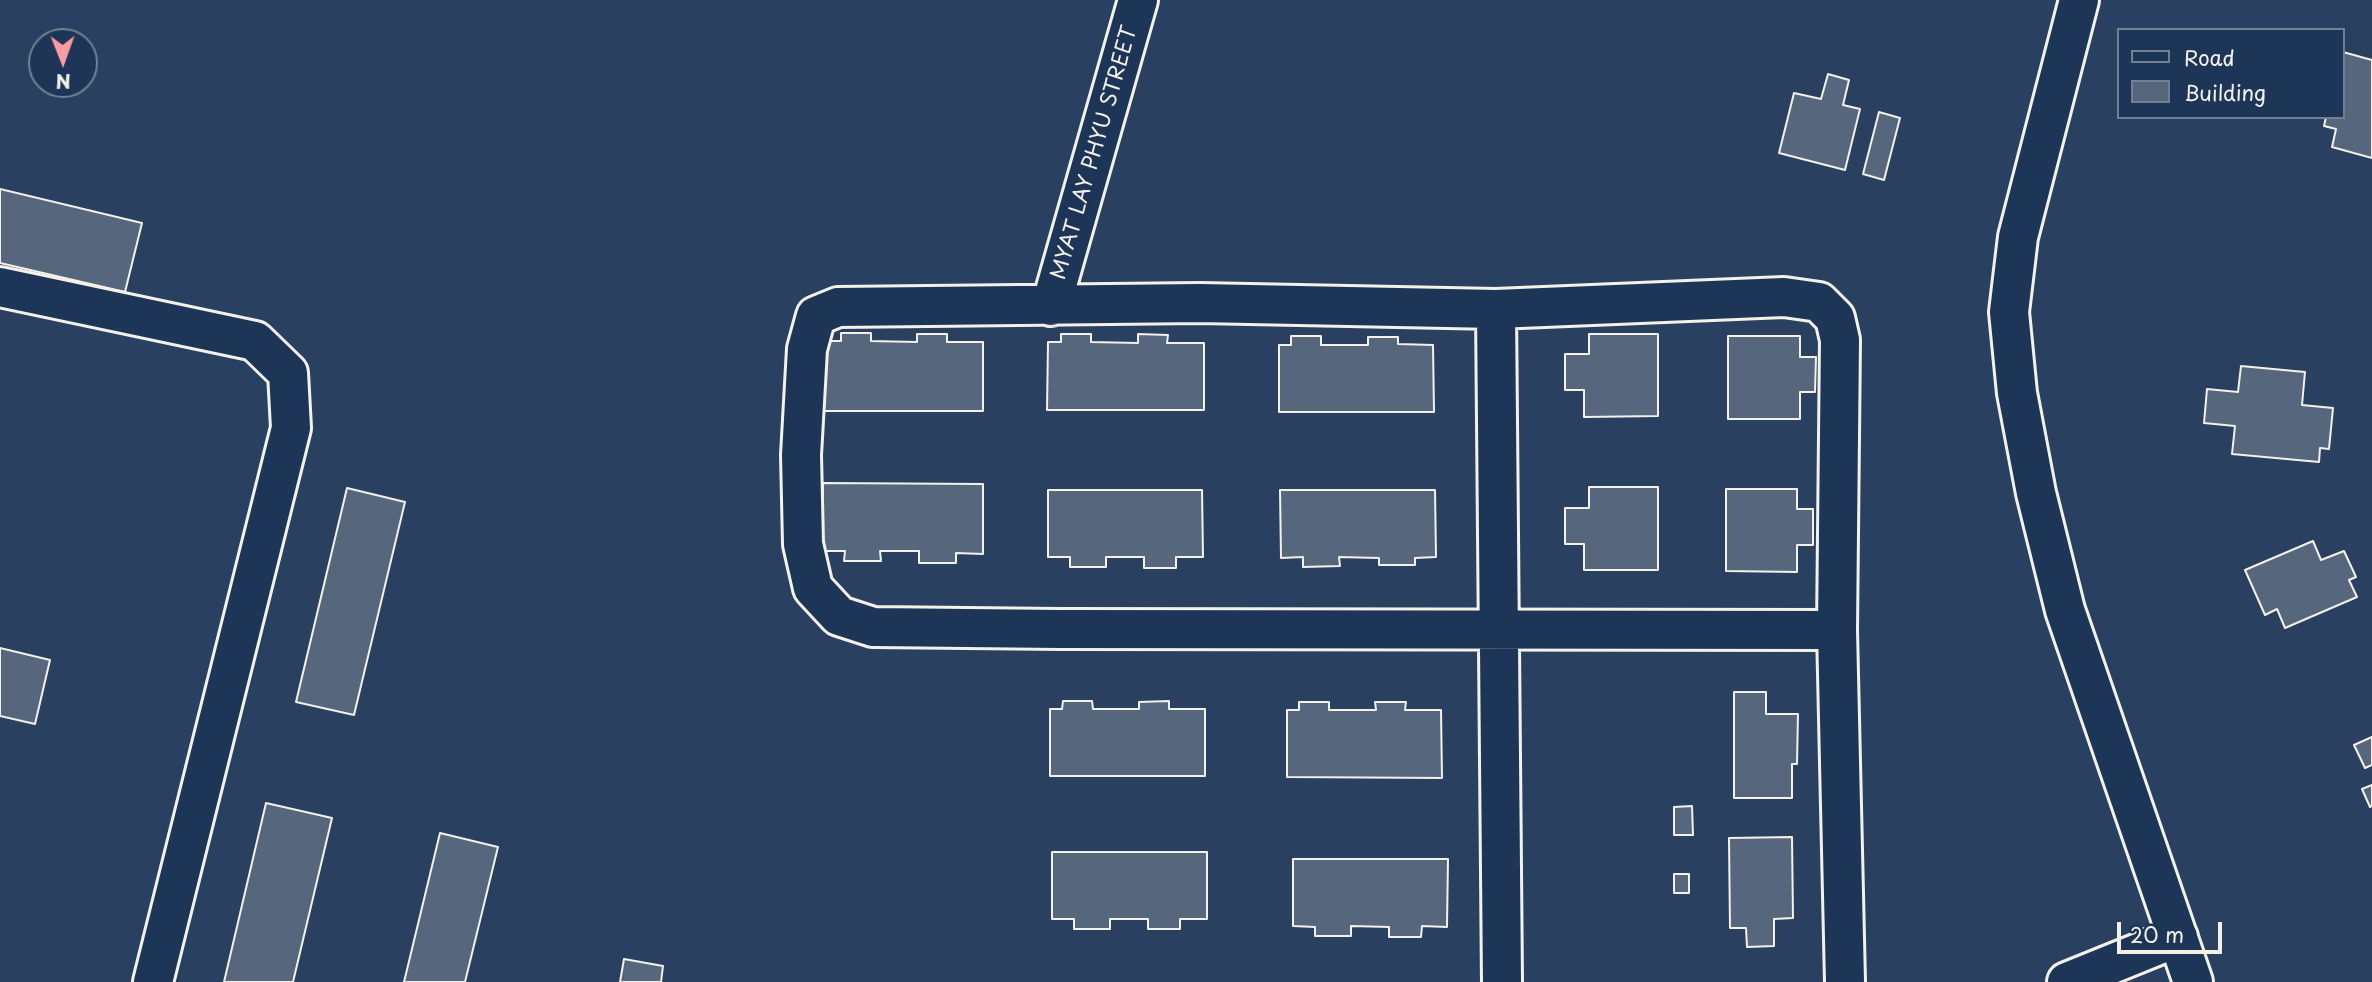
<!DOCTYPE html>
<html>
<head>
<meta charset="utf-8">
<style>
  body { margin:0 }
  #map { position:relative; width:2372px; height:982px; overflow:hidden; background:#2a4060; font-family:"Playpen Sans",sans-serif }
  canvas { display:block }
  .legend { position:absolute; left:2117px; top:28px; width:228px; height:91px; box-sizing:border-box; background:#1d3557; border:2px solid #738091; margin:0; padding:9px 12px; list-style:none; font-size:21px; color:#f4f1e8 }
  .legend li { display:flex; align-items:center; gap:14px; height:35px }
  .legend b { width:35px; border:2px solid #738091 }
  .north { position:absolute; left:28px; top:28px; width:70px; height:70px; box-sizing:border-box; background:#1d3557; border:2px solid #738091; border-radius:50%; rotate:179deg; font-size:19px; font-weight:700; line-height:28px; text-align:center; color:#f4f1e8 }
  .north::after { content:''; display:block; margin:auto; width:24px; height:32px; background:#ff9aa2; clip-path:polygon(50% 0,100% 100%,50% 72%,0 100%) }
  .scale { position:absolute; left:2117px; top:922px; width:105px; height:32px; box-sizing:border-box; border:4px solid #f4f1e8; border-top:0; padding-left:9px; font-size:21px; line-height:24px; white-space:nowrap; color:#f4f1e8; -webkit-text-stroke:5px #1d3557; paint-order:stroke }
</style>
</head>
<body>
<div id="map">
<canvas width="2372" height="982"></canvas>
<ul class="legend">
<li><b style="height:9px;background:#1d3557"></b>Road</li>
<li><b style="height:19px;background:#56677d"></b>Building</li>
</ul>
<div class="north">N</div>
<div class="scale">20 m</div>
</div>
<script>
const g = document.querySelector('canvas').getContext('2d');
g.lineJoin = 'round';
function fillPath(path, color) {
  g.fillStyle = color;
  g.fill(path, 'evenodd');
}
function shape(rows) {
  const path = new Path2D();
  for (const r of rows) {
    path.moveTo(r[0], r[1]);
    for (let i = 2; i < r.length; i += 2) path.lineTo(r[i], r[i + 1]);
  }
  return path;
}
function trace(path, color, width, dash) {
  g.strokeStyle = color;
  g.lineWidth = width;
  g.lineCap = dash ? 'butt' : 'round';
  g.setLineDash(dash || []);
  g.stroke(path);
}
function label(font, color, halo, rows, align = 'center') {
  g.font = font + ' "Playpen Sans",sans-serif';
  g.lineWidth = 7;
  g.setLineDash([]);
  g.textBaseline = 'middle';
  g.strokeStyle = halo;
  g.fillStyle = color;
  for (const [text, x, y, turn = 0] of rows) {
    g.save();
    g.translate(x, y);
    g.rotate((+turn || 0) * Math.PI / 180);
    g.textAlign = isNaN(turn) ? turn : align;
    if (halo) g.strokeText(text, 0, 0);
    g.fillText(text, 0, 0);
    g.restore();
  }
}
const building = shape([
  [2343,52,2372,60,2372,158,2332,147,2336,129,2324,126,2326,117,2342,117,2343,52],
  [1828,74,1849,80,1843,105,1860,109,1845,170,1779,153,1794,93,1821,99,1828,74],
  [1879,112,1900,118,1884,180,1863,174,1879,112],
  [0,189,142,223,125,292,0,263,0,189],
  [841,333,871,333,871,341,917,342,917,334,947,334,947,342,983,342,983,411,821,411,821,341,841,341,841,333],
  [1061,334,1091,334,1091,342,1138,343,1138,334,1168,335,1167,343,1204,343,1204,410,1047,410,1048,342,1061,342,1061,334],
  [1589,334,1658,334,1658,416,1584,417,1584,390,1565,390,1565,354,1589,354,1589,334],
  [1291,336,1321,336,1321,345,1368,345,1368,337,1398,337,1398,344,1433,345,1434,412,1279,412,1279,345,1291,345,1291,336],
  [1728,336,1800,336,1800,357,1816,357,1815,392,1800,392,1800,419,1728,419,1728,336],
  [2241,366,2305,372,2302,405,2333,408,2329,449,2320,448,2319,462,2232,454,2235,426,2204,423,2207,389,2238,392,2241,366],
  [823,483,983,484,983,554,956,553,956,563,919,563,919,551,880,551,881,561,844,561,845,551,823,551,823,483],
  [1589,487,1658,487,1658,570,1584,570,1584,544,1565,544,1565,508,1589,508,1589,487],
  [347,488,405,502,354,715,296,702,347,488],
  [1726,489,1797,489,1797,509,1813,509,1813,545,1797,545,1797,572,1726,571,1726,489],
  [1048,490,1202,490,1203,557,1176,557,1176,568,1144,568,1144,557,1106,557,1106,567,1070,567,1070,557,1048,557,1048,490],
  [1280,490,1435,490,1436,557,1415,558,1415,565,1379,565,1379,558,1339,557,1340,566,1303,567,1303,557,1281,558,1280,490],
  [2313,541,2321,560,2344,551,2356,577,2349,580,2357,597,2285,628,2277,609,2265,615,2245,570,2313,541],
  [0,648,50,660,35,724,0,716,0,648],
  [1734,692,1766,692,1766,714,1798,714,1797,764,1792,764,1792,798,1734,798,1734,692],
  [1063,701,1092,701,1093,709,1139,709,1139,702,1169,701,1169,709,1205,709,1205,776,1050,776,1050,709,1062,709,1063,701],
  [1299,702,1329,702,1329,710,1376,710,1375,702,1406,702,1405,710,1441,710,1442,778,1287,777,1287,710,1299,710,1299,702],
  [2372,737,2372,765,2365,768,2354,745,2372,737],
  [2372,785,2372,806,2370,807,2362,789,2372,785],
  [266,803,332,818,293,982,224,982,266,803],
  [1692,806,1693,835,1674,835,1674,807,1692,806],
  [440,833,498,847,465,982,404,982,440,833],
  [1792,837,1793,918,1774,919,1774,946,1747,947,1746,928,1730,928,1729,838,1792,837],
  [1052,852,1207,852,1207,919,1180,919,1180,929,1148,929,1148,919,1110,919,1110,929,1074,929,1074,919,1052,919,1052,852],
  [1293,859,1448,859,1447,927,1422,926,1421,937,1389,937,1389,927,1351,926,1351,936,1315,936,1315,927,1293,926,1293,859],
  [1674,874,1689,874,1689,893,1674,893,1674,874],
  [624,959,663,966,661,982,620,982,624,959]
]);
const minor = shape([
  [2079,0,2018,237,2009,312,2017,393,2036,493,2065,610,2193,982],
  [0,287,255,341,288,373,291,428,153,982],
  [1051,306,1138,0],
  [1496,309,1502,982],
  [1837,630,1060,629,873,627,839,616,813,588,803,544,801,455,807,349,816,316,838,307,1200,303,1496,309,1784,297,1819,302,1835,318,1840,340,1837,630,1845,982],
  [2067,982,2178,937]
]);
const streetNames = [
  ["MYAT LAY PHYU STREET",1095,153,-74]
];
fillPath(building, '#56677d');
trace(building, '#f4f1e8', 2);
trace(minor, '#f4f1e8', 44);
trace(minor, '#1d3557', 38);
label('21px', '#f4f1e8', '#1d3557', streetNames);
</script>
</body>
</html>
